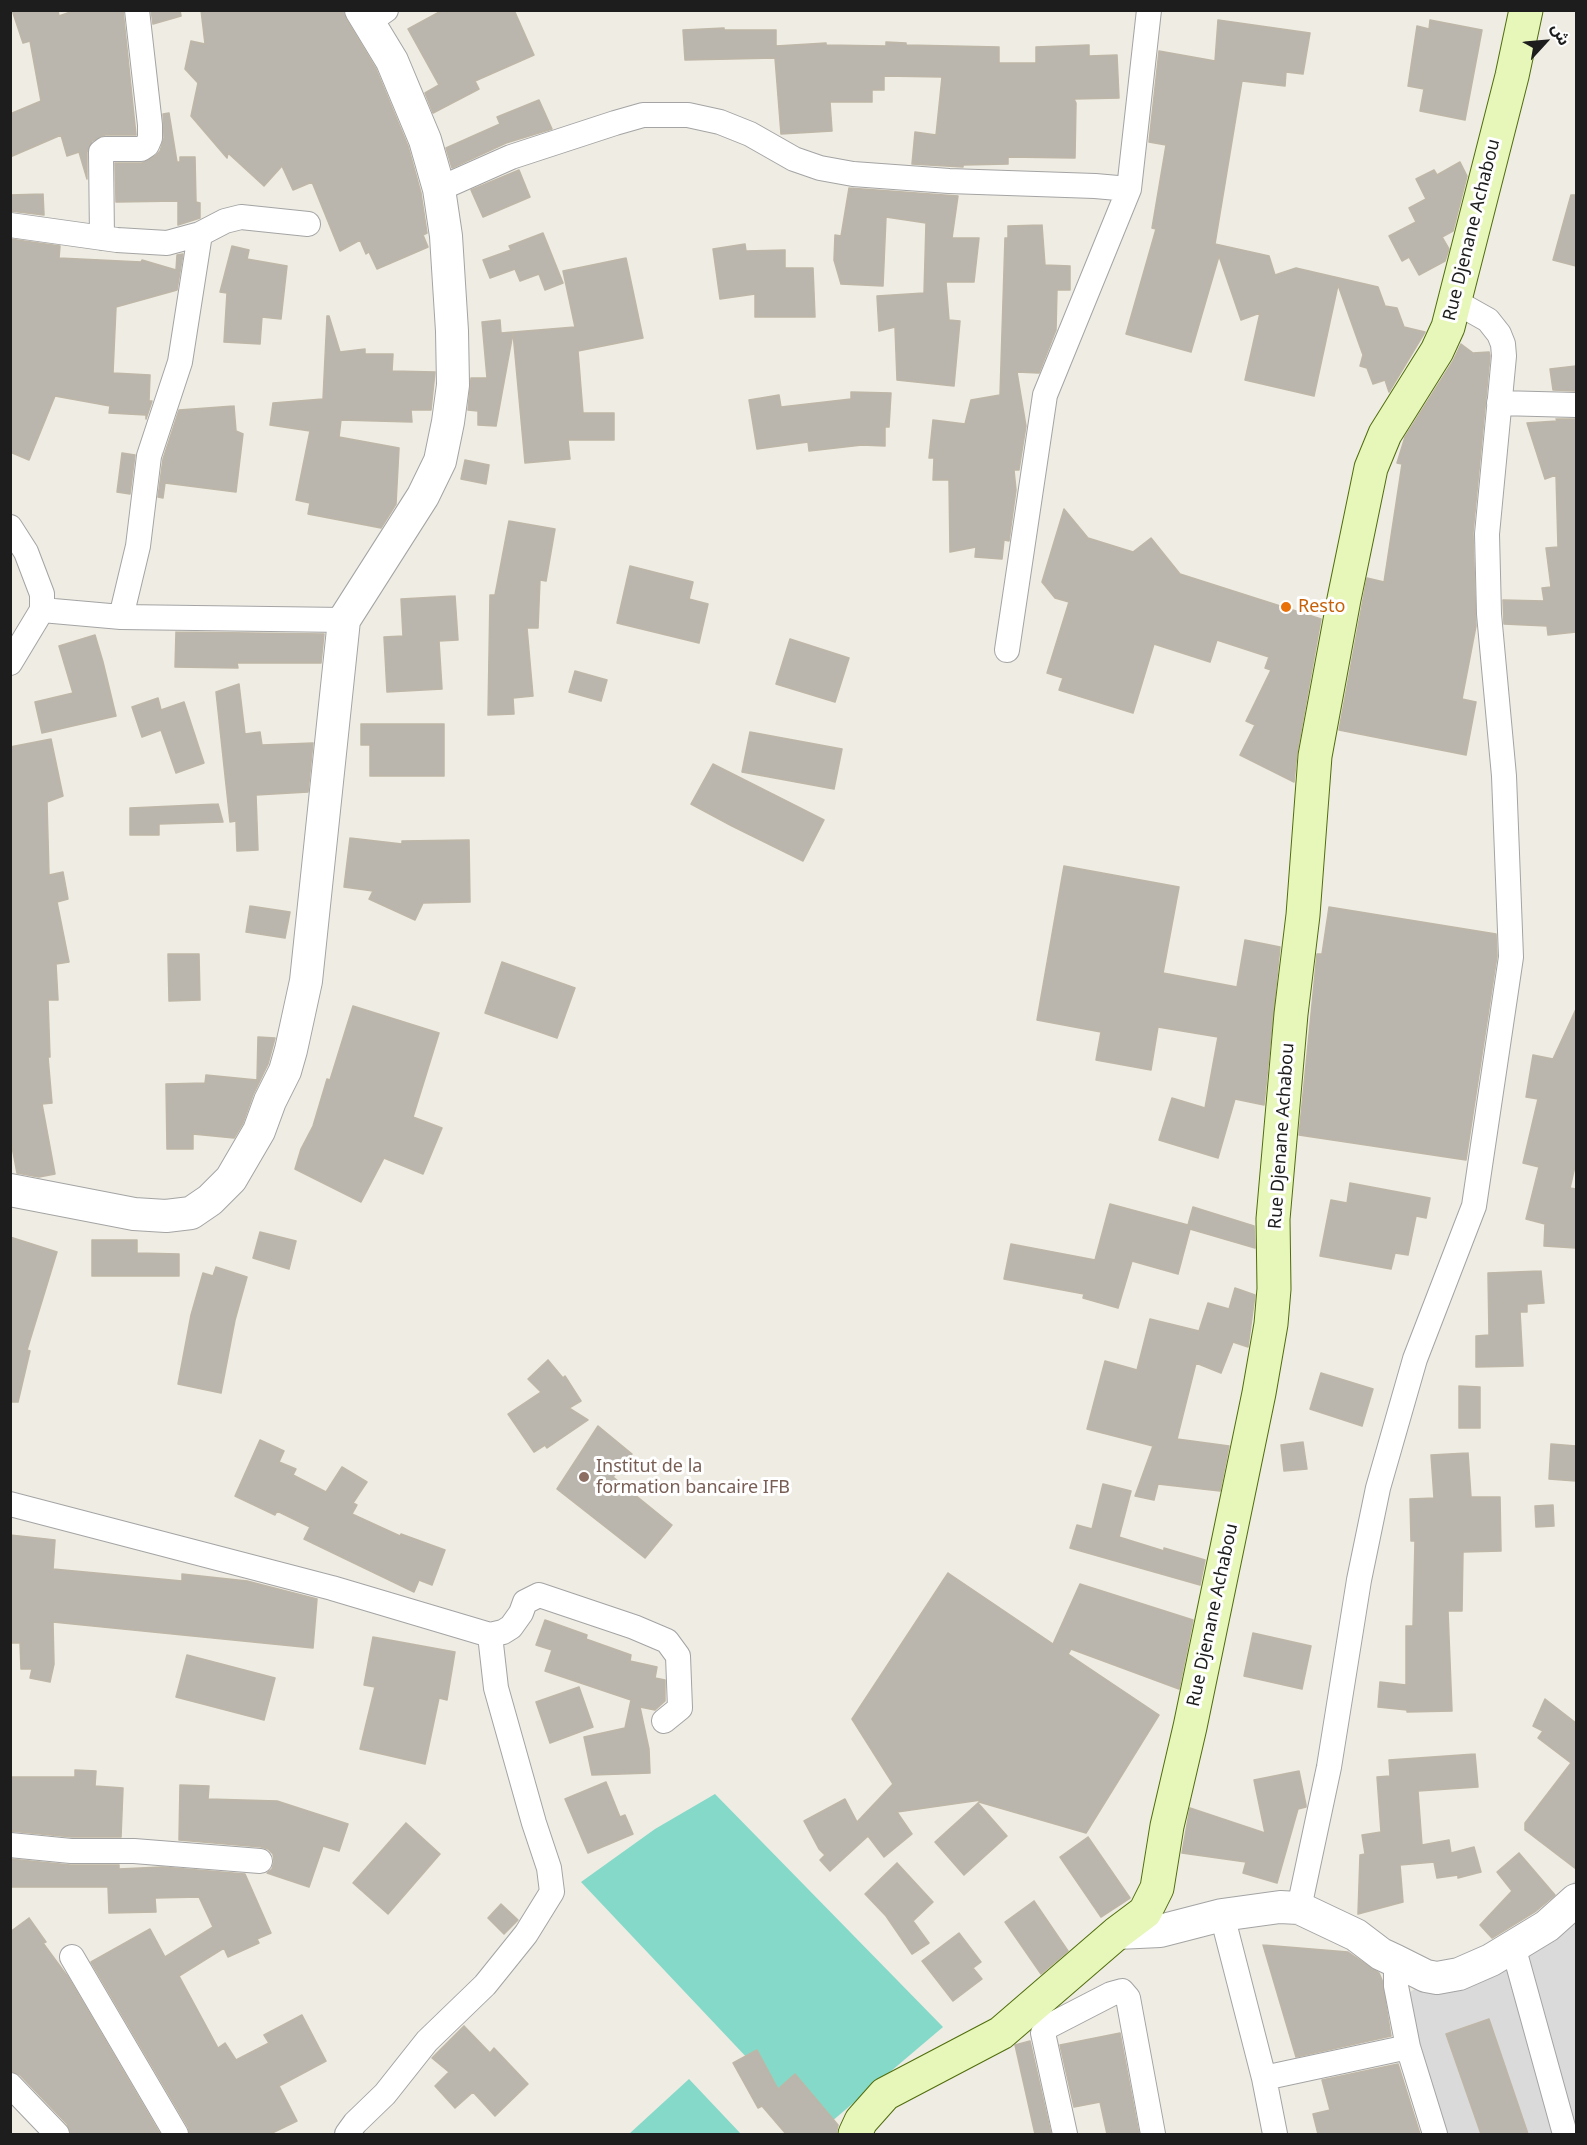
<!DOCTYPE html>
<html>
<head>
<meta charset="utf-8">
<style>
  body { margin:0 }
  #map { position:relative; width:1587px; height:2145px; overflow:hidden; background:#eeece3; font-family:"Noto Sans","Noto Sans Arabic",sans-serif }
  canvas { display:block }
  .frame { position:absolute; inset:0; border:12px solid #1d1d1d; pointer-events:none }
  .north { position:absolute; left:1515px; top:12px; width:60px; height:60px; -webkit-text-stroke:4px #fff; paint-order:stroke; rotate:64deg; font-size:16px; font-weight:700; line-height:24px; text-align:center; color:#1d1d1d }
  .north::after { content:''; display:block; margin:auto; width:21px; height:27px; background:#1d1d1d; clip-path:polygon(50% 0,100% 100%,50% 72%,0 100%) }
</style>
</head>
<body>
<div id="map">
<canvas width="1587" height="2145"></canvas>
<div class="frame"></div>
<div class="north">ش</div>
</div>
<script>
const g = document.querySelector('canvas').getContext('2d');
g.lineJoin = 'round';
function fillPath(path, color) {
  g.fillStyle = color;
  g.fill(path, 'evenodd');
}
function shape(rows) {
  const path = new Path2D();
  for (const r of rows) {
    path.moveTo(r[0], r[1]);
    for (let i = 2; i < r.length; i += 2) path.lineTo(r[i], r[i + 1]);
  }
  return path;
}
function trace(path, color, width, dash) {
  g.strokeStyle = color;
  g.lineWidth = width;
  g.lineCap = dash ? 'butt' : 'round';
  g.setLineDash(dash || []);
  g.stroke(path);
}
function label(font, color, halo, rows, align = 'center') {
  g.font = font + ' "Noto Sans",sans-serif';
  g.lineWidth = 6;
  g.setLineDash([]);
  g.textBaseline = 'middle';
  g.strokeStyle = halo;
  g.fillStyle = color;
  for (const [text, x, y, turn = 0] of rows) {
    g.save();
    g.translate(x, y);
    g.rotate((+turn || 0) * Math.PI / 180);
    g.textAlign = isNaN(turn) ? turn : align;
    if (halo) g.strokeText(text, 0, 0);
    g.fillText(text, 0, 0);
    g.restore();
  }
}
const residential = shape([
  [1576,1880,1576,2134,1438,2134,1402,1997,1431,1979,1499,1945]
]);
const pitch = shape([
  [715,1794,943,2027,818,2133,581,1882,655,1829],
  [689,2079,741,2134,629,2134]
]);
const building = shape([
  [12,10,58,10,59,16,76,10,123,10,136,135,105,135,92,141,87,152,87,179,79,152,67,156,61,135,10,157,10,114,41,101,30,41,23,43,12,10],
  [151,10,180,10,181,16,153,24,151,10],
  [201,10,343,10,346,19,376,69,408,146,421,193,427,233,423,235,428,247,377,269,369,252,366,254,360,240,340,251,312,182,293,190,282,166,264,186,228,153,227,158,191,116,198,83,185,69,191,41,205,44,201,10],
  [443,10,514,10,534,55,475,81,479,89,433,113,425,93,439,85,408,29,443,10],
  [1218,20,1310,33,1303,74,1286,72,1285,86,1242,81,1215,244,1269,256,1275,275,1296,268,1378,287,1385,306,1397,308,1404,327,1425,332,1389,392,1385,380,1373,384,1367,368,1360,366,1363,355,1338,285,1314,396,1245,380,1260,313,1241,320,1219,256,1191,352,1126,334,1156,229,1152,228,1166,145,1149,142,1159,51,1215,61,1218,20],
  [1430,20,1482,30,1465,120,1420,111,1424,89,1408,86,1417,26,1429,29,1430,20],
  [724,28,724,30,776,30,776,46,826,43,826,45,886,46,886,42,906,43,906,45,999,47,999,63,1036,63,1036,47,1089,45,1089,56,1117,55,1119,98,1074,99,1076,103,1075,158,1008,157,1008,164,963,165,963,167,912,164,915,132,936,135,942,77,884,76,884,90,872,90,872,102,830,102,832,131,781,134,775,58,685,60,683,30,724,28],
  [539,100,552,129,506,143,452,168,446,148,500,124,497,117,539,100],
  [169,113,177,162,180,162,180,157,195,157,196,202,200,203,200,218,178,225,178,201,116,202,115,163,142,163,155,156,160,151,164,138,163,114,169,113],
  [1460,162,1467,176,1453,231,1442,237,1449,249,1445,261,1419,275,1409,257,1402,261,1389,236,1416,222,1409,208,1426,199,1416,179,1434,170,1437,175,1460,162],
  [519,170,530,197,483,217,471,190,519,170],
  [849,188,958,196,952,238,979,238,974,282,946,282,949,320,960,321,954,386,897,380,895,327,879,331,877,296,924,293,926,223,886,217,883,286,841,284,834,260,835,235,841,236,849,188],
  [43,194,44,215,10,211,10,195,43,194],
  [1571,195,1576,195,1576,266,1553,260,1571,195],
  [1042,225,1045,265,1070,266,1070,290,1057,290,1056,330,1039,373,1017,372,1026,426,1019,470,1014,470,1016,490,1009,541,1004,540,1002,559,975,557,976,547,950,552,949,480,933,480,934,458,929,458,933,420,965,424,971,400,1000,395,1005,238,1008,238,1008,226,1042,225],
  [543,233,563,283,545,290,539,274,520,281,515,269,490,278,483,260,511,250,509,246,543,233],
  [10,239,60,246,59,258,141,262,142,260,176,270,177,255,183,254,177,290,116,307,113,373,150,375,149,401,152,401,146,419,146,415,109,413,110,406,55,396,29,460,10,452,10,239],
  [745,244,746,251,785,250,785,268,813,268,815,317,755,317,755,294,720,299,713,249,745,244],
  [232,246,249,250,247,259,287,266,281,319,262,317,260,344,224,342,227,293,220,292,232,246],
  [626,258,643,338,578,351,583,413,614,413,614,440,568,440,570,459,525,463,513,333,496,426,478,425,478,411,468,410,471,378,487,378,482,322,500,320,501,333,575,327,563,271,626,258],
  [327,316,329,316,340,352,365,349,365,354,393,354,392,371,435,372,431,410,411,410,412,422,341,420,339,437,399,448,396,504,381,528,308,514,310,503,296,500,310,431,270,425,273,403,323,399,327,316],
  [1461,344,1473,353,1489,352,1490,356,1473,533,1476,626,1462,699,1476,702,1466,755,1339,730,1367,578,1384,582,1402,464,1397,463,1405,437,1453,361,1461,344],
  [1576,366,1576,391,1553,390,1550,369,1576,366],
  [851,392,891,393,889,427,885,427,885,446,862,445,809,451,808,442,757,449,749,400,779,395,781,407,851,399,851,392],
  [234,406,236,431,243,434,236,492,165,483,163,498,158,497,163,459,179,410,234,406],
  [1556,419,1576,419,1576,632,1548,635,1547,626,1504,624,1503,600,1544,601,1542,588,1551,587,1546,548,1558,547,1556,475,1545,479,1527,423,1557,421,1556,419],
  [122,453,135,455,130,494,117,492,122,453],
  [465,460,489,465,486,484,461,479,465,460],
  [1064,509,1088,538,1133,552,1151,538,1180,574,1321,619,1297,753,1294,782,1240,755,1255,725,1246,721,1271,670,1265,668,1269,657,1217,640,1210,662,1154,644,1133,713,1059,690,1063,678,1047,673,1069,602,1055,598,1042,582,1064,509],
  [509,521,555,529,546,581,540,580,538,628,527,628,533,696,513,698,514,714,488,715,490,595,495,595,509,521],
  [630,566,693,582,689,599,708,604,699,643,617,623,630,566],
  [455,596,458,640,439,641,442,689,387,692,384,637,403,636,401,599,455,596],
  [176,632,324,634,321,663,237,663,238,668,175,667,176,632],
  [95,635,103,662,116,716,42,733,35,702,73,693,59,646,95,635],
  [790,639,849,658,835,702,776,684,790,639],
  [575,671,607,680,601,701,569,692,575,671],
  [239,684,245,734,260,732,262,745,313,743,308,792,256,795,258,850,237,851,236,821,230,822,216,692,239,684],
  [158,698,161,710,184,702,204,763,176,773,161,730,142,737,132,707,158,698],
  [361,724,444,724,444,776,370,776,370,745,361,745,361,724],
  [750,732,842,749,834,789,742,772,750,732],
  [51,739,63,796,47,802,49,875,63,872,68,899,57,902,69,962,56,964,58,1000,48,1000,50,1057,48,1057,52,1103,42,1104,55,1174,39,1177,17,1173,10,1136,10,747,51,739],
  [713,764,824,820,803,861,732,826,691,804,713,764],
  [218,804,223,822,159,824,159,835,130,835,130,808,218,804],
  [350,838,402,844,402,841,469,840,470,902,423,903,415,920,369,899,373,891,344,887,350,838],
  [1064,866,1179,887,1163,973,1237,987,1245,940,1280,947,1264,1105,1235,1099,1218,1158,1159,1140,1172,1098,1205,1108,1218,1037,1158,1027,1151,1070,1096,1060,1101,1032,1037,1020,1064,866],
  [250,906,290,912,285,938,246,932,250,906],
  [1329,907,1496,934,1497,956,1466,1160,1299,1135,1317,954,1322,954,1329,907],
  [168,954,199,954,200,1000,169,1001,168,954],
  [502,962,575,988,557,1038,485,1013,502,962],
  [353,1006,439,1033,413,1117,442,1128,423,1174,384,1158,361,1202,295,1169,301,1149,313,1126,327,1079,330,1080,353,1006],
  [1576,1009,1576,1162,1570,1188,1576,1189,1576,1248,1544,1246,1545,1224,1526,1219,1539,1167,1523,1163,1538,1099,1526,1097,1533,1055,1553,1059,1576,1009],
  [258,1037,275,1038,268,1064,253,1095,243,1123,234,1138,193,1134,193,1149,167,1149,166,1084,205,1083,206,1075,257,1080,258,1037],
  [1350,1183,1430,1198,1426,1218,1416,1216,1408,1255,1395,1253,1391,1269,1320,1256,1331,1200,1347,1203,1350,1183],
  [1110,1204,1188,1225,1193,1207,1254,1226,1255,1248,1190,1229,1178,1274,1132,1261,1118,1308,1083,1298,1084,1294,1004,1279,1011,1244,1095,1260,1110,1204],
  [260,1232,296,1241,289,1269,253,1258,260,1232],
  [10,1237,57,1252,27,1350,30,1351,18,1402,10,1402,10,1237],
  [92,1240,137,1240,137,1253,179,1254,179,1276,92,1276,92,1240],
  [216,1267,247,1277,235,1320,221,1393,178,1384,191,1315,203,1273,213,1276,216,1267],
  [1541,1271,1544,1303,1527,1304,1527,1312,1520,1312,1523,1366,1476,1367,1476,1336,1489,1335,1488,1273,1541,1271],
  [1235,1288,1255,1295,1248,1347,1233,1342,1221,1373,1196,1363,1177,1439,1229,1446,1220,1491,1158,1484,1154,1500,1135,1496,1153,1446,1087,1429,1105,1361,1137,1370,1150,1319,1199,1331,1208,1303,1229,1309,1235,1288],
  [548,1360,563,1378,565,1376,581,1401,569,1408,588,1420,547,1448,545,1445,534,1452,508,1414,541,1392,528,1379,548,1360],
  [1321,1373,1373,1389,1362,1426,1310,1409,1321,1373],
  [1459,1386,1480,1387,1480,1428,1459,1428,1459,1386],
  [598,1426,632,1454,613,1477,672,1525,645,1558,557,1489,598,1426],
  [260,1440,284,1451,279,1462,296,1469,293,1475,326,1492,342,1467,367,1482,353,1503,357,1505,352,1514,400,1536,401,1534,445,1550,432,1585,419,1580,414,1592,304,1539,310,1527,277,1511,275,1515,235,1496,260,1440],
  [1303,1442,1307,1469,1284,1471,1281,1445,1303,1442],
  [1551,1444,1576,1446,1576,1481,1549,1479,1551,1444],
  [1468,1453,1471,1497,1500,1497,1501,1551,1463,1552,1462,1611,1448,1611,1452,1711,1407,1712,1407,1710,1378,1707,1380,1682,1406,1685,1406,1626,1413,1626,1415,1541,1411,1541,1410,1499,1434,1498,1431,1455,1468,1453],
  [1103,1484,1131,1491,1119,1537,1164,1551,1164,1548,1205,1560,1200,1585,1070,1548,1077,1525,1092,1529,1103,1484],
  [1553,1505,1554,1526,1536,1527,1535,1506,1553,1505],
  [10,1535,55,1540,53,1569,182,1581,182,1574,247,1581,317,1599,313,1648,53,1622,54,1664,50,1682,30,1678,32,1669,21,1669,20,1643,10,1643,10,1535],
  [948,1573,1053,1644,1080,1584,1193,1620,1179,1689,1071,1649,1068,1654,1159,1715,1086,1833,979,1802,981,1800,897,1812,912,1834,884,1857,868,1836,830,1871,820,1860,825,1855,819,1849,804,1821,845,1799,857,1822,893,1784,852,1719,948,1573],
  [545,1620,587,1635,586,1639,631,1655,630,1661,657,1667,655,1678,665,1680,665,1701,655,1710,640,1707,649,1749,650,1773,592,1775,584,1737,625,1728,631,1700,545,1671,552,1650,536,1645,545,1620],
  [1253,1633,1311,1646,1302,1689,1244,1676,1253,1633],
  [373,1637,455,1652,447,1700,439,1698,425,1764,360,1749,375,1687,364,1685,373,1637],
  [187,1655,275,1678,264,1720,176,1697,187,1655],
  [579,1687,593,1727,550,1743,536,1702,579,1687],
  [1545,1699,1576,1723,1576,1869,1525,1830,1525,1823,1571,1763,1538,1738,1543,1731,1533,1726,1545,1699],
  [1475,1754,1478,1787,1418,1791,1422,1845,1449,1840,1451,1853,1474,1847,1481,1872,1458,1878,1458,1875,1437,1878,1434,1862,1400,1865,1403,1902,1358,1914,1360,1855,1365,1854,1362,1835,1381,1832,1377,1777,1390,1776,1389,1760,1475,1754],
  [75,1770,96,1771,95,1786,123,1788,121,1837,72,1837,10,1831,10,1777,75,1777,75,1770],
  [1299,1771,1306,1805,1306,1807,1298,1809,1277,1883,1243,1873,1246,1862,1182,1853,1190,1808,1265,1833,1254,1780,1299,1771],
  [606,1782,620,1817,625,1815,633,1834,588,1853,565,1799,606,1782],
  [180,1785,209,1786,208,1799,277,1801,348,1824,339,1851,323,1846,309,1887,267,1873,272,1869,274,1862,273,1854,268,1849,261,1847,179,1840,180,1785],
  [978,1803,1007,1836,964,1875,935,1842,978,1803],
  [406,1823,440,1854,388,1914,353,1883,406,1823],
  [1088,1837,1130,1898,1101,1917,1060,1857,1088,1837],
  [1519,1853,1555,1895,1536,1911,1492,1938,1480,1925,1512,1891,1497,1872,1519,1853],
  [10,1859,70,1865,119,1865,119,1869,162,1867,245,1874,271,1933,257,1939,259,1943,228,1957,224,1948,179,1976,218,2048,225,2043,236,2060,269,2043,264,2035,302,2015,326,2061,279,2086,297,2121,270,2134,190,2134,188,2127,91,1962,150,1929,165,1957,213,1927,199,1897,155,1898,156,1912,109,1913,108,1887,10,1887,10,1859],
  [897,1863,933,1902,913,1921,929,1943,912,1954,886,1916,865,1894,897,1863],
  [1034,1901,1068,1951,1041,1974,1005,1922,1034,1901],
  [501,1904,518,1920,504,1934,488,1918,501,1904],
  [29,1918,46,1942,43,1943,68,1977,160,2134,71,2134,67,2124,20,2075,11,2071,10,1932,29,1918],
  [959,1933,981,1962,973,1968,982,1979,953,2001,922,1961,959,1933],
  [1263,1945,1348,1952,1379,1973,1382,1980,1391,2036,1296,2057,1263,1945],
  [1489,2019,1528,2134,1481,2134,1446,2034,1489,2019],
  [464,2026,490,2053,494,2048,528,2084,495,2116,473,2092,455,2108,435,2086,449,2072,432,2058,464,2026],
  [1120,2033,1139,2134,1107,2134,1100,2102,1074,2107,1060,2045,1120,2033],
  [1030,2041,1051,2134,1035,2134,1015,2045,1030,2041],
  [757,2050,778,2089,795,2074,838,2125,836,2134,786,2134,762,2106,758,2108,733,2063,757,2050],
  [1398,2064,1420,2134,1318,2134,1313,2114,1330,2110,1322,2080,1398,2064]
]);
const minor = shape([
  [369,22,386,10],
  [439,189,511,157,615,123,643,115,688,115,720,122,750,134,794,159,820,168,853,174,949,181,1095,186,1129,189],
  [10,225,117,240,167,243,200,234,225,221,241,217,308,224],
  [102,238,101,152,105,149,141,149,147,145,150,138,150,125,137,10],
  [1499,403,1576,405],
  [10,527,26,552,42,594,42,610,10,663],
  [42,610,121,617,344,620],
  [121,617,138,546,149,456,180,362,200,234],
  [1007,650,1045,395,1129,189,1149,10],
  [10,1504,332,1588,490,1635],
  [10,1845,71,1851,134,1851,260,1861],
  [1299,1908,1329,1767,1359,1580,1378,1488,1415,1359,1474,1206,1511,957,1504,776,1489,614,1487,534,1504,356,1503,344,1499,334,1488,320,1456,302],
  [1222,1915,1264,2078,1275,2134],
  [1513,1946,1565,2134],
  [72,1957,176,2134],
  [1396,1961,1396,1986,1408,2047,1435,2134],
  [1264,2078,1408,2047],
  [10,2085,57,2134],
  [347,2134,355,2123,385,2094,427,2041,485,1985,526,1934,552,1892,549,1868,534,1823,496,1688,490,1635,503,1632,511,1627,521,1613,525,1602,539,1595,634,1627,667,1641,678,1656,680,1708,664,1721],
  [1065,2134,1043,2033,1047,2027,1111,1994,1122,1991,1128,1998,1153,2134]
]);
const tertiary = shape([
  [10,1190,134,1214,166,1216,191,1213,210,1200,231,1179,259,1131,270,1101,285,1071,291,1050,306,981,344,620,423,496,440,461,448,422,453,385,452,331,446,236,439,189,425,140,392,61,361,10],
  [1117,1933,1160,1931,1222,1915,1280,1907,1299,1908,1356,1935,1381,1954,1396,1961,1426,1976,1437,1978,1459,1974,1491,1960,1547,1926,1576,1900]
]);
const secondary = shape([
  [855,2134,861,2121,885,2094,1001,2033,1117,1933,1145,1912,1157,1888,1167,1826,1190,1727,1259,1393,1271,1324,1274,1289,1273,1219,1291,1014,1303,915,1315,756,1344,599,1371,468,1385,434,1437,351,1448,327,1512,76,1526,10]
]);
const markers = [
  [1286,607,6,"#e8710a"],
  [584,1477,6,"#8d6e63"]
];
const streetNames = [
  ["Rue Djenane Achabou",1472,230,-76],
  ["Rue Djenane Achabou",1282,1136,-86],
  ["Rue Djenane Achabou",1213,1615,-78]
];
const foodNames = [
  ["Resto",1298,607]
];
const educationNames = [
  ["Institut de la",596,1467],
  ["formation bancaire IFB",596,1488]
];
fillPath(residential, '#dbdada');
fillPath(pitch, '#85d9c8');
fillPath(building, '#bab5ad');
trace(building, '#beb6a7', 1.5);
trace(minor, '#a4a4a4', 26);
trace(tertiary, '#a4a4a4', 34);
trace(secondary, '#506d0b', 35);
trace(minor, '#fff', 24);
trace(tertiary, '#fff', 32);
trace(secondary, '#e7f6b9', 33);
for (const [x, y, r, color] of markers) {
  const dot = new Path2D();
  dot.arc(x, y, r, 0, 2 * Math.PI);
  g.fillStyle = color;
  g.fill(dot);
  trace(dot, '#fff', 2);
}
label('18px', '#1d1d1d', '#fff', streetNames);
label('18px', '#c56008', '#fff', foodNames, 'left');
label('18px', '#785e54', '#fff', educationNames, 'left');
</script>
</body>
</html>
